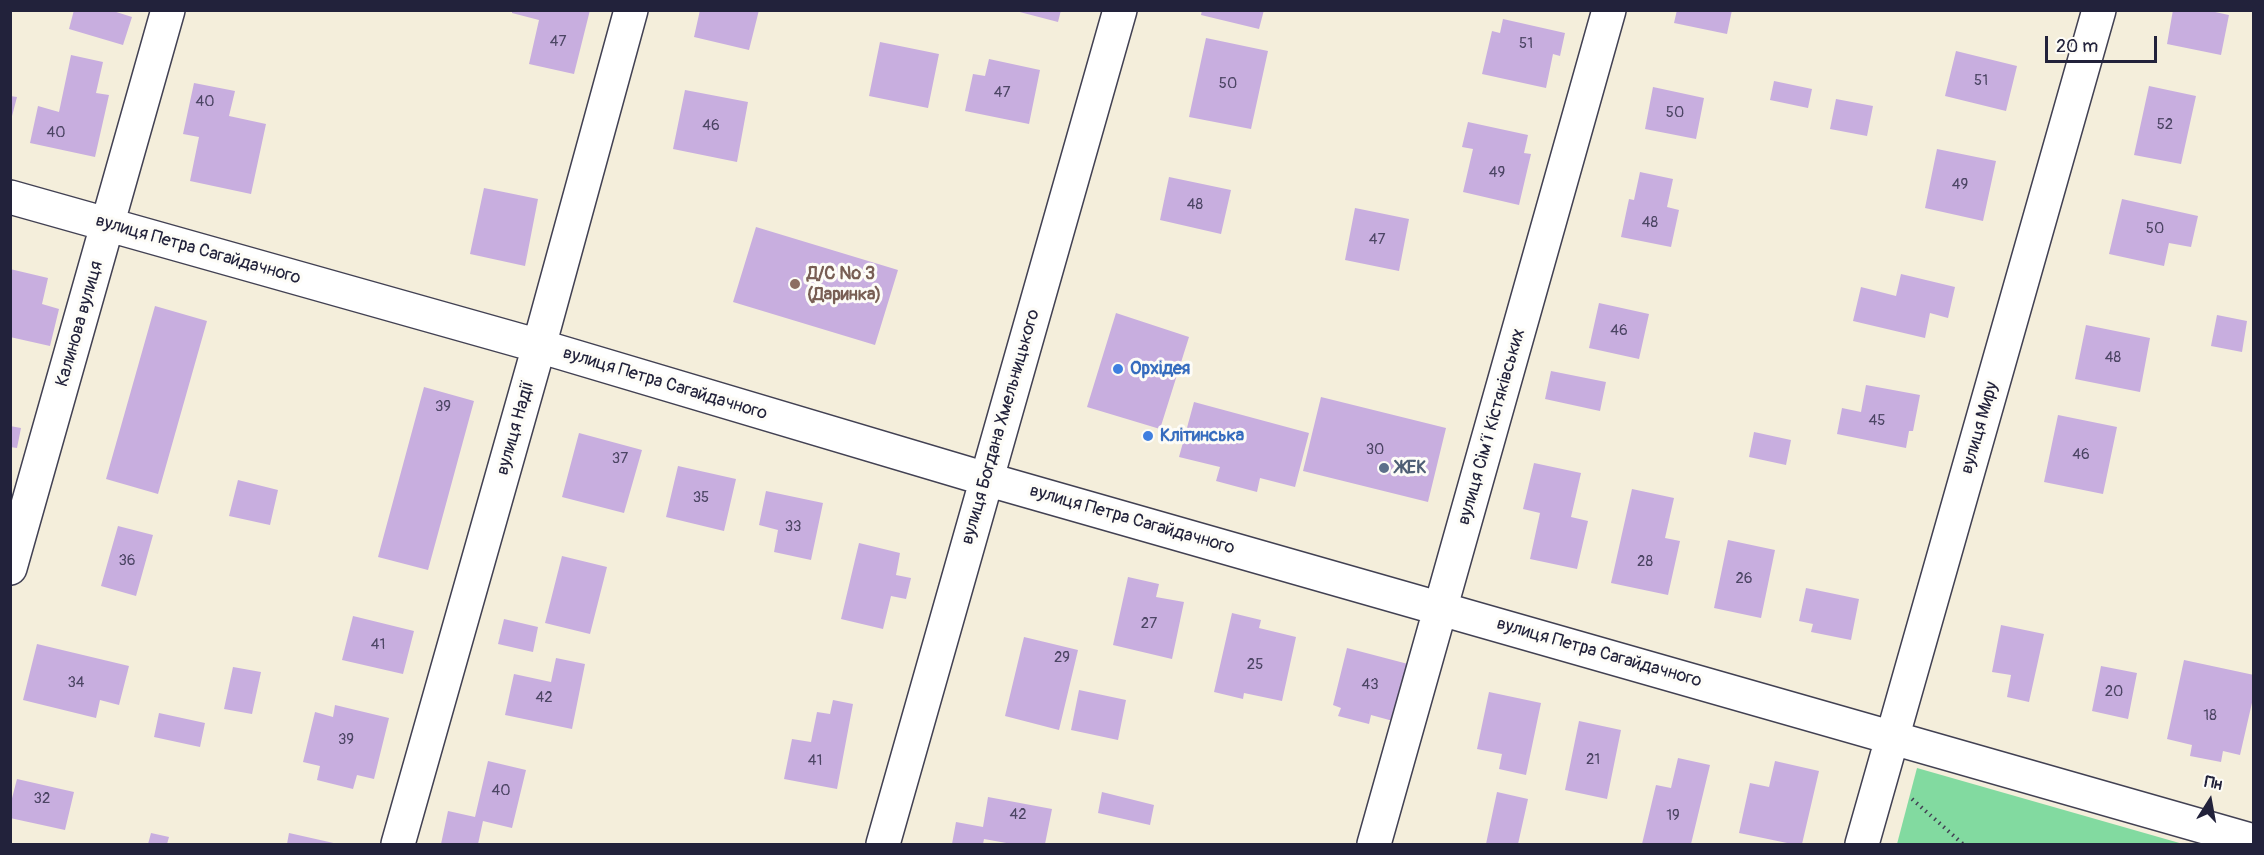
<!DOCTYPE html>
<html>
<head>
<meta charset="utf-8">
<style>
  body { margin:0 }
  #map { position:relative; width:2264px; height:855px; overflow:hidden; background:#f4eedb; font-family:Pangolin,sans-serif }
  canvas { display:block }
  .frame { position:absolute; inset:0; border:12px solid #22223b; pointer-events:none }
  .north { position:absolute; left:2180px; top:771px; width:60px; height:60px; -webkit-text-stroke:4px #fdfcf7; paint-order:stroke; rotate:11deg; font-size:16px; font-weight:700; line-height:24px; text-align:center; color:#22223b }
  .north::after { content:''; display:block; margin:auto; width:21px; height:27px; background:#22223b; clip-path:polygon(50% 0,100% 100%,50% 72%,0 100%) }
  .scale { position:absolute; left:2045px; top:36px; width:112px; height:27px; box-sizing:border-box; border:3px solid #22223b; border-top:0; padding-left:8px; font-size:18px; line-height:21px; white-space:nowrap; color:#22223b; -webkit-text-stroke:4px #fdfcf7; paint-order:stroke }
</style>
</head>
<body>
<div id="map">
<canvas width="2264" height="855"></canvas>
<div class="frame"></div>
<div class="north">Пн</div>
<div class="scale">20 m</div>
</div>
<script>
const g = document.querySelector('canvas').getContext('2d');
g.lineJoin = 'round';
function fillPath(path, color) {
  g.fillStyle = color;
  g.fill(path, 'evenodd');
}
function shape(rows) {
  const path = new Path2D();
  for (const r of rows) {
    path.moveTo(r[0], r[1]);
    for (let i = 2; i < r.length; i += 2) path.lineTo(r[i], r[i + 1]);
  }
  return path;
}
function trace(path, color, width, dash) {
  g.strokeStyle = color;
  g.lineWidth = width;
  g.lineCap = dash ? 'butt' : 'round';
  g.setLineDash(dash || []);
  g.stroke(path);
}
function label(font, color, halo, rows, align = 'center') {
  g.font = font + ' Pangolin,sans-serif';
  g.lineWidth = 6;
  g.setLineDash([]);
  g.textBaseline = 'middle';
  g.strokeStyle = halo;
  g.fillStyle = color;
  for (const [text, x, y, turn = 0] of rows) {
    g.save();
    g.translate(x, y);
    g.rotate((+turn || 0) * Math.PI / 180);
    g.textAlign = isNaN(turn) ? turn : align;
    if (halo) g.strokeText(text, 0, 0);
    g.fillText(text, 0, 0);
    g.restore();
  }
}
const green = shape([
  [1917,768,2183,844,1897,844]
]);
const building = shape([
  [74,10,110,10,132,17,123,45,69,29],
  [512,10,590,10,574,74,529,64,539,20,512,13],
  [700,10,759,10,749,50,694,37],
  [1012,10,1061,10,1058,22],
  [1202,10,1264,10,1259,29,1201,15],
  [1677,10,1732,10,1727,34,1674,23],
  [2173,10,2206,10,2229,15,2221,55,2167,44],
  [1503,19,1565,33,1560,56,1553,54,1546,88,1482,74,1492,31,1500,33],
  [1206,38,1268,51,1251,129,1189,117],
  [880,42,939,54,928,108,869,96],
  [1956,51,2017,66,2006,111,1945,96],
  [71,55,103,62,96,93,109,95,95,157,30,143,38,106,59,112],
  [989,59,1040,70,1029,124,965,111,973,74,985,76],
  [1774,81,1812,89,1808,108,1770,100],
  [194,83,235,91,229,116,266,124,251,194,190,181,199,137,183,134],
  [2149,86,2196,96,2181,164,2134,155],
  [1653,87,1704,98,1696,139,1645,129],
  [685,90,748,102,737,162,673,149],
  [10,96,17,97,11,120,10,120],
  [1836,99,1873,106,1867,136,1830,129],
  [1468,122,1528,135,1524,153,1531,154,1519,205,1463,192,1473,149,1462,147],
  [1937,149,1996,161,1983,221,1925,208],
  [1640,172,1673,179,1667,207,1679,210,1671,247,1621,237,1629,199,1634,200],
  [1169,177,1231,190,1221,234,1160,220],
  [484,188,538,199,525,266,470,254],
  [2122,199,2198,216,2191,247,2169,243,2164,266,2109,254],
  [1355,208,1409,219,1399,271,1345,260],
  [756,227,898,270,875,345,733,302],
  [10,269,48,278,42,304,59,309,50,346,10,337],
  [1901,274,1955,287,1948,318,1930,313,1925,338,1853,321,1861,287,1896,296],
  [1599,303,1649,314,1639,359,1589,348],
  [155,306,207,321,158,494,106,479],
  [1116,313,1189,337,1160,429,1087,407],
  [2217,315,2247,321,2242,352,2211,346],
  [2086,325,2150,338,2140,392,2075,379],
  [1551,371,1606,382,1600,411,1545,399],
  [1866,385,1920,395,1913,431,1909,431,1906,448,1837,434,1842,408,1861,412],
  [424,387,474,401,428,570,378,557],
  [1321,397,1446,428,1428,502,1303,471],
  [1194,402,1309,433,1295,487,1260,478,1257,492,1216,481,1220,467,1179,457],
  [2058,415,2117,427,2103,494,2044,482],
  [10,426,21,428,17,448,10,447],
  [1754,432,1791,440,1786,465,1749,457],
  [579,433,642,450,624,513,562,497],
  [1534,463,1581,473,1571,517,1588,521,1577,569,1530,559,1540,513,1523,509],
  [678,466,736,479,724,531,666,517],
  [238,480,278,490,270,525,229,516],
  [1632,489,1674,498,1665,538,1680,541,1668,595,1611,583],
  [766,491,823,503,811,560,774,552,778,530,759,525],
  [118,526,153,535,136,596,101,586],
  [1728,540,1775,550,1761,618,1714,608],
  [859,543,900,553,896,575,911,578,906,599,891,596,883,629,841,619],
  [562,556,607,567,590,634,545,623],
  [1128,577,1159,584,1156,597,1184,602,1172,659,1113,645],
  [1806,588,1859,599,1851,640,1811,632,1813,624,1799,621],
  [1232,613,1261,620,1259,628,1296,637,1282,701,1244,693,1243,699,1214,692],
  [353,616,414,631,403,674,342,660],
  [504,619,538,627,533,652,498,644],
  [2001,625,2044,634,2029,702,2007,697,2011,675,1992,672],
  [1024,637,1078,650,1059,730,1005,716],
  [37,644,129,666,119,705,100,700,96,718,23,700],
  [1347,648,1408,664,1393,721,1371,715,1369,724,1338,716,1341,708,1333,705],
  [556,658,585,664,572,729,505,715,514,674,551,682],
  [2184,660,2254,675,2254,694,2240,755,2223,751,2221,762,2190,756,2192,745,2167,739],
  [2101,666,2137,673,2128,719,2092,711],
  [233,667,261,672,252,714,224,709],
  [1079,690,1126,700,1118,740,1071,730],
  [1489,692,1541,703,1526,775,1499,769,1502,754,1477,749],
  [833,700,853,704,837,789,784,779,792,739,811,742,817,712,830,714],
  [335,705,389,718,374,779,357,775,353,789,317,780,320,766,303,762,315,712,333,717],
  [159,713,205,723,200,747,154,737],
  [1579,721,1621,730,1607,799,1565,790],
  [1678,758,1710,765,1691,844,1642,844,1656,785,1671,788],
  [488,761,526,770,512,828,483,821,478,844,441,844,448,811,475,817],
  [1775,761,1819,771,1802,844,1792,844,1739,833,1750,783,1769,787],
  [17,779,74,792,65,830,10,818,10,806],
  [1102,792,1154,805,1150,825,1098,813],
  [1497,792,1528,799,1518,844,1486,844],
  [988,797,1052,809,1045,844,1012,844,984,839,983,844,952,844,956,822,983,827],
  [151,833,169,837,167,844,148,844],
  [289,833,338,844,287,844]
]);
const path = shape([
  [1912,799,1963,844]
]);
const minor = shape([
  [10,197,539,346,986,479,2254,841],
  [10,568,168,10],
  [398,844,539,346,631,10],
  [883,844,1120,10],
  [1374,844,1609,10],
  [1862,844,2099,10]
]);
const markers = [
  [795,284,6,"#8d6e63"],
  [1118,369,6,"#3f7fe0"],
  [1148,436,6,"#3f7fe0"],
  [1384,468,6,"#5c6f8a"]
];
const numberNames = [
  ["47",558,42],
  ["51",1526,44],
  ["51",1981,81],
  ["50",1228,84],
  ["47",1002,93],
  ["40",205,102],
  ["50",1675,113],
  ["52",2165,125],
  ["46",711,126],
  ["40",56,133],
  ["49",1497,173],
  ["49",1960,185],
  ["48",1195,205],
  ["48",1650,223],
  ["50",2155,229],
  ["47",1377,240],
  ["46",1619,331],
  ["48",2113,358],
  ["39",443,407],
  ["45",1877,421],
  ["30",1375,450],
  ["46",2081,455],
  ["37",620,459],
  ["35",701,498],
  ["33",793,527],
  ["36",127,561],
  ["28",1645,562],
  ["26",1744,579],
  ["27",1149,624],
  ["41",378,645],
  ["29",1062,658],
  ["25",1255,665],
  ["34",76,683],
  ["43",1370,685],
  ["20",2114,692],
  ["42",544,698],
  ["18",2210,716],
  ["39",346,740],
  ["21",1593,760],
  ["41",815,761],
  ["40",501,791],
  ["32",42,799],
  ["42",1018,815],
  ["19",1673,816]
];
const streetNames = [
  ["вулиця Петра Сагайдачного",198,250,16],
  ["Калинова вулиця",80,324,-74],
  ["вулиця Петра Сагайдачного",665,384,17],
  ["вулиця Богдана Хмельницького",1001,427,-74],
  ["вулиця Сімʼї Кістяківських",1492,427,-74],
  ["вулиця Надії",516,428,-74],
  ["вулиця Миру",1980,428,-74],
  ["вулиця Петра Сагайдачного",1132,520,16],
  ["вулиця Петра Сагайдачного",1599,653,16]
];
const educationNames = [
  ["Д/С № 3",807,274],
  ["(Даринка)",807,295]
];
const shopNames = [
  ["Орхідея",1130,369],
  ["Клітинська",1160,436]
];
const serviceNames = [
  ["ЖЕК",1396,468]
];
fillPath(green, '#82daa0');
fillPath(building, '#c8aedf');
trace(minor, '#424153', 36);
trace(path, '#424153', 4, [1.5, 4.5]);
trace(minor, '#fff', 33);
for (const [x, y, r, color] of markers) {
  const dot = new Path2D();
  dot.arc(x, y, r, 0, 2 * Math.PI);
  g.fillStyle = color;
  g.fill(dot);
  trace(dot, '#fdfcf7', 2);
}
label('15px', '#4c4564', null, numberNames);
label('18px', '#22223b', '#fdfcf7', streetNames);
label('bold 18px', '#785e54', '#fdfcf7', educationNames, 'left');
label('bold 18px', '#366cbe', '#fdfcf7', shopNames, 'left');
label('bold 18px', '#4e5e75', '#fdfcf7', serviceNames, 'left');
</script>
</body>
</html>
